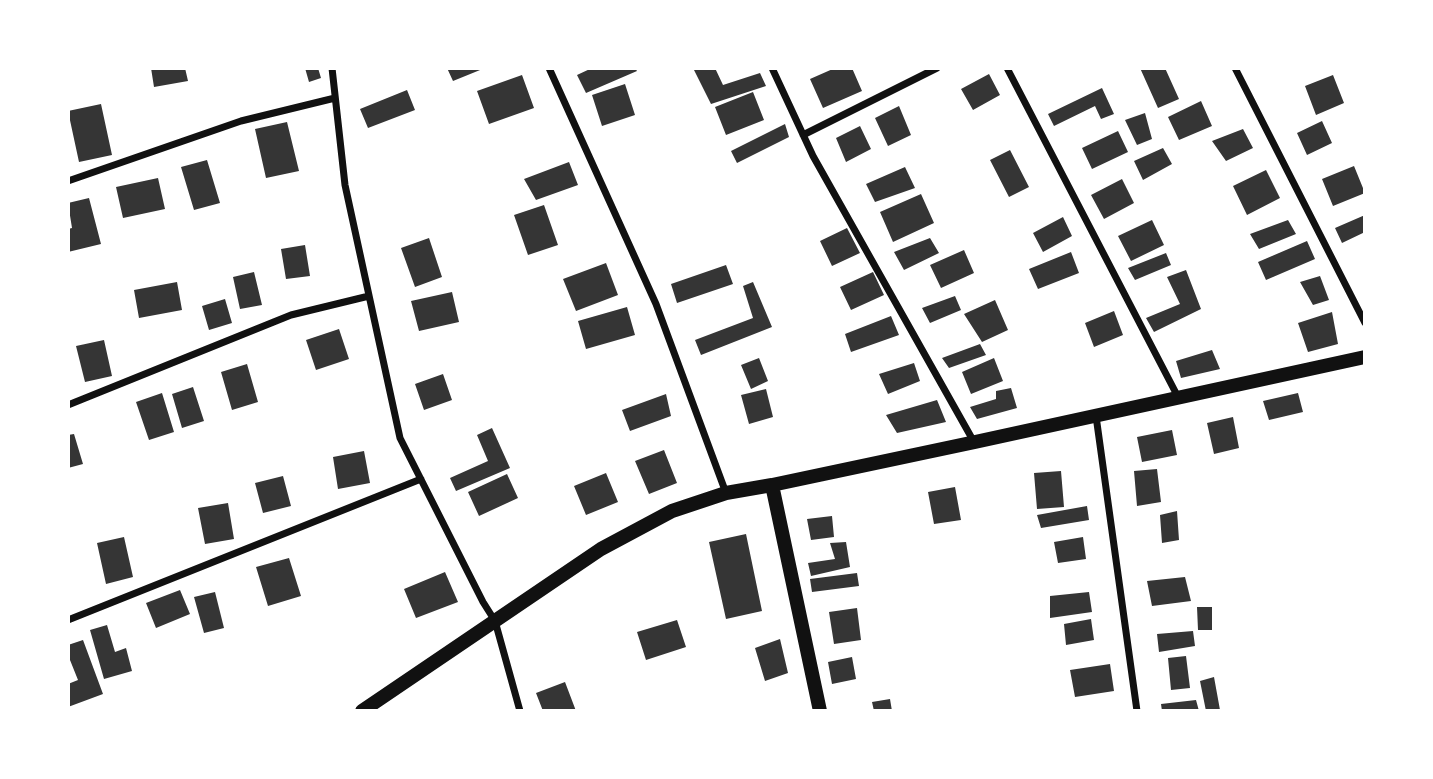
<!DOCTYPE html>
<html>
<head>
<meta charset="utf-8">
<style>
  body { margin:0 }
  #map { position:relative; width:1433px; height:779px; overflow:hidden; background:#fff; font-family:Raleway,sans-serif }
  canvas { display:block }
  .frame { position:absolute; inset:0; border:70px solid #fff; pointer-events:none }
</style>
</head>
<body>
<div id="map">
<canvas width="1433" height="779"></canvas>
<div class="frame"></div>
</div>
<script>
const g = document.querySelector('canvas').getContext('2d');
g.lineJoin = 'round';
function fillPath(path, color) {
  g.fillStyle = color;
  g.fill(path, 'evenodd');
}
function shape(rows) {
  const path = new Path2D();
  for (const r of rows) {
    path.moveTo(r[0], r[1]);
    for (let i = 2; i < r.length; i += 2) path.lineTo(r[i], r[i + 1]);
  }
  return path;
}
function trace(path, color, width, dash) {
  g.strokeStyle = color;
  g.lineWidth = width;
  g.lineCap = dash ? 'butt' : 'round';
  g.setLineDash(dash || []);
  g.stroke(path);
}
const building = shape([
  [151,68,185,68,188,81,154,87],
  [305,68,318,68,321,78,309,82],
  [447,68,485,68,453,81],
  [592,68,635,68,637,71,586,93,577,75],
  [693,68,715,68,723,85,760,73,766,86,711,104],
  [835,68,852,68,862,91,823,108,810,79],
  [1140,68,1165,68,1179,99,1158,108],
  [989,74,1000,95,973,110,961,89],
  [522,75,534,108,489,124,477,91],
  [1333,75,1344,103,1316,115,1305,86],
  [625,84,635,115,602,126,592,95],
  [1102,88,1114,114,1101,119,1095,106,1054,126,1048,114],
  [407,90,415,110,368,128,360,109],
  [753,92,764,120,726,135,715,107],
  [1201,101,1212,126,1179,140,1168,117],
  [101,104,112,155,79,162,68,111],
  [899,106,911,135,888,146,875,118],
  [1145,113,1152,139,1137,145,1125,120],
  [1322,121,1332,143,1307,155,1297,133],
  [287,122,299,171,266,178,255,129],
  [785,124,789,137,737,163,731,151],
  [860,126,871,149,846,162,836,138],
  [1243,129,1253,148,1226,161,1212,141],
  [1118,131,1128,152,1092,169,1082,148],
  [1163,148,1172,164,1143,180,1134,161],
  [1010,150,1029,187,1009,197,990,160],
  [207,160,220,203,194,210,181,167],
  [569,162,578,185,536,200,524,179],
  [1354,166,1365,193,1333,206,1322,179],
  [905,167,915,188,875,202,866,184],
  [1266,170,1280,198,1247,215,1233,186],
  [158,178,165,209,123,218,116,187],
  [1122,179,1134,203,1104,219,1091,195],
  [921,194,934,223,893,242,880,212],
  [89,198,101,244,68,252,68,229,72,228,68,203],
  [544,205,558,245,528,255,514,215],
  [1365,215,1365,232,1342,243,1335,228],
  [1063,217,1072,236,1043,252,1033,233],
  [1152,220,1164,245,1131,261,1118,236],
  [1288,220,1296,234,1259,249,1250,234],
  [847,228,860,253,832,266,820,241],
  [429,238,442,277,415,287,401,248],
  [930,238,939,253,904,270,894,252],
  [1307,241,1315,259,1266,280,1258,262],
  [305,245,310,276,286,279,281,249],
  [964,250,974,273,941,288,930,265],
  [1071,252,1079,273,1038,289,1029,269],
  [1166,253,1171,265,1135,280,1128,268],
  [606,263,618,295,576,311,563,279],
  [726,265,733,284,677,303,671,284],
  [1186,270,1201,309,1154,332,1146,318,1180,304,1167,277],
  [254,272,262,305,240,309,233,277],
  [873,272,884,295,851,310,840,287],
  [1320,276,1329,300,1313,305,1300,282],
  [177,282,182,310,139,318,134,290],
  [753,282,772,327,701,355,695,340,753,318,743,286],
  [452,292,459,322,419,331,411,301],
  [955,296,961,310,930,323,922,308],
  [225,299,232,323,209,330,202,306],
  [995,300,1008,330,982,342,964,314],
  [627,307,635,335,586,349,578,321],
  [1114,311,1123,335,1094,347,1085,323],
  [1332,312,1338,344,1308,352,1298,323],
  [891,316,899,335,851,352,845,334],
  [339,329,349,359,316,370,306,340],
  [104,340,112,376,85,382,76,346],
  [980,344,986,355,949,368,942,358],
  [1212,350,1220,369,1181,378,1176,361],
  [759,358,768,381,751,389,741,365],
  [994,358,1003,381,971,394,962,372],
  [914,363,920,381,888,394,879,374],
  [247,364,258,402,232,410,221,372],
  [443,374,452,400,424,410,415,384],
  [193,387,204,421,182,428,172,394],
  [1011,388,1017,408,977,419,970,407,996,399,996,391],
  [766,389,773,417,749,424,741,395],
  [162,393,174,432,149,440,136,402],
  [1298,393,1303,412,1269,420,1263,401],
  [666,394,671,416,630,431,622,410],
  [937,400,946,422,897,433,886,415],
  [1233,417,1239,448,1214,454,1207,423],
  [492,428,510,468,456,491,450,478,488,461,477,435],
  [1172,430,1177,455,1142,462,1137,437],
  [74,434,83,464,68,468,68,435],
  [664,450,677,483,649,494,635,461],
  [364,451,370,483,338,489,333,457],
  [1157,469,1161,502,1137,506,1134,471],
  [1061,471,1064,507,1037,509,1034,473],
  [606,473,618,502,586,515,574,486],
  [507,474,518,498,479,516,468,492],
  [283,476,291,506,263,513,255,483],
  [955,487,961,520,934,524,928,492],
  [228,503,234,539,205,544,198,508],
  [1087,506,1089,520,1041,528,1037,515],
  [1177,511,1179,540,1162,543,1160,515],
  [832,516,834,537,811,540,807,519],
  [746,534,762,611,726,619,709,542],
  [124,537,133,577,106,584,97,543],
  [1083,537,1086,559,1058,563,1054,542],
  [846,542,850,567,811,576,808,563,835,559,830,543],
  [289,558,301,596,268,606,256,567],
  [445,572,458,602,416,618,404,589],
  [857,573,859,586,812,592,810,579],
  [1185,577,1191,601,1152,606,1147,581],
  [180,590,190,614,156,628,146,603],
  [215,592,224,628,204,633,194,597],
  [1089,592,1092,612,1050,618,1050,596],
  [1197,607,1212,607,1212,630,1198,630],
  [857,608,861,640,834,644,829,612],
  [1091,619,1094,640,1066,645,1064,624],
  [677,620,686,647,646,660,637,632],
  [107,625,115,652,126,648,132,671,104,679,90,630],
  [1193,631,1195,646,1159,652,1157,634],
  [780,639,788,673,765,681,755,648],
  [83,640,103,694,68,707,68,684,78,680,68,655,68,645],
  [1186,656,1190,688,1171,690,1168,658],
  [852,657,856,679,832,684,828,662],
  [1110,664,1114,691,1075,697,1070,670],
  [1214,677,1220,710,1206,711,1200,681],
  [565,682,576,711,543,711,536,693],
  [890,699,892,711,874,711,872,702],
  [1196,700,1199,711,1162,711,1161,704]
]);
const minor = shape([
  [332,68,345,185,400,438,483,602,495,621,520,711],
  [549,68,656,304,726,493],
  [772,68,813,156,974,442],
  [1007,68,1178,397],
  [1235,68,1365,323],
  [803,135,937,68],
  [68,181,241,121,335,98],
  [68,405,291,315,369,296],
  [1096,416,1137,711],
  [68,620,421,479]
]);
const secondary = shape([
  [772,485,820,711],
  [362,711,601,549,672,511,726,493,772,485,975,442,1365,357]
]);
fillPath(building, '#353535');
trace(minor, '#111', 7);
trace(secondary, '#111', 14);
</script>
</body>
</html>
